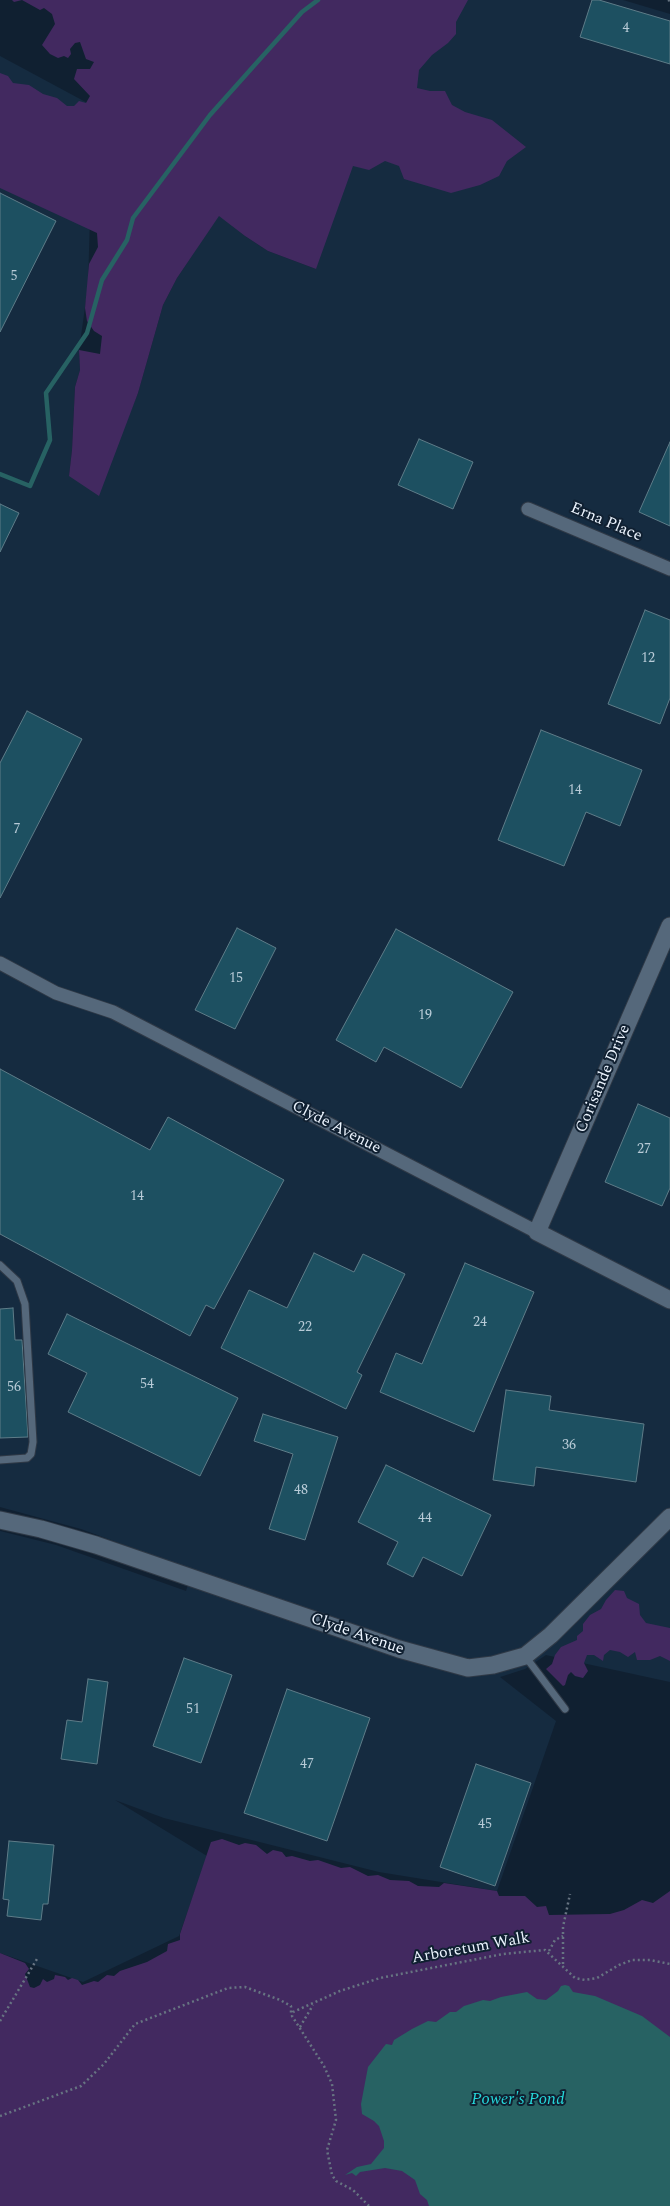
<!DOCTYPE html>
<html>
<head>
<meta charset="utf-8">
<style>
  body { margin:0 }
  canvas { display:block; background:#102031 }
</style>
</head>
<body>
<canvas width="670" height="2206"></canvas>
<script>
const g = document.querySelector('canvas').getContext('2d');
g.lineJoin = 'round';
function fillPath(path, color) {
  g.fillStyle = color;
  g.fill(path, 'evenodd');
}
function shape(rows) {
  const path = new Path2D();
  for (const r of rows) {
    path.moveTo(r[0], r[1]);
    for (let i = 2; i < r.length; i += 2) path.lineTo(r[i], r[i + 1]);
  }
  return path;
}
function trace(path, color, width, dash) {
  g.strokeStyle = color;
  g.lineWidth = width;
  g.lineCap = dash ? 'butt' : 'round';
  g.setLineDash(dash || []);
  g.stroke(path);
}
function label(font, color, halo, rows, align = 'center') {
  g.font = font + ' Spectral,serif';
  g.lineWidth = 4;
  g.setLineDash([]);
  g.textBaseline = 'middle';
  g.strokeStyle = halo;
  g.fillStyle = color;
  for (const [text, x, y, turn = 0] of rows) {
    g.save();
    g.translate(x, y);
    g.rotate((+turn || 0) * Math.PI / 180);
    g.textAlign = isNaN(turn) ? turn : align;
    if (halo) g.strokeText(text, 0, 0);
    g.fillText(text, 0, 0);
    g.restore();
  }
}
const built = shape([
  [316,0,623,0,670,14,670,1682,546,1655,525,1669,500,1677,556,1721,497,1891,379,1872,164,1818,115,1800,207,1856,179,1936,83,1982,0,1953,0,1531,56,1545,186,1591,193,1570,81,1529,0,1507,0,56,93,106,88,286,79,350,80,370,75,387,72,450,69,476,116,448,138,393,163,305,177,278,219,215,245,236,268,251,316,269]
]);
const green = shape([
  [12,0,468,0,456,22,456,34,448,43,432,55,419,70,417,88,430,91,445,91,452,105,465,112,492,120,526,147,507,161,499,176,480,185,451,193,404,179,399,166,385,161,369,170,353,166,316,269,268,251,245,236,219,216,177,278,163,305,138,393,99,496,69,476,72,450,75,387,80,370,79,350,100,354,102,336,94,331,87,321,85,308,89,264,98,247,97,233,0,188,0,73,8,76,13,83,29,85,43,94,57,98,67,106,74,106,79,101,86,103,90,96,74,79,77,69,90,69,94,62,86,59,80,42,75,43,70,49,71,54,68,58,64,56,58,58,50,54,42,45,55,24,52,14,44,8,40,10,22,0,14,2],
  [615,1590,624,1591,627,1598,639,1604,640,1615,646,1623,670,1628,670,1661,660,1656,650,1660,637,1660,635,1652,628,1657,620,1652,610,1650,604,1655,603,1661,594,1655,587,1655,584,1663,588,1671,583,1678,575,1676,571,1672,568,1675,565,1685,563,1686,546,1669,552,1664,555,1655,561,1647,577,1640,577,1636,583,1631,583,1624,590,1615,601,1609,606,1600],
  [222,1839,239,1845,245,1843,256,1845,267,1854,273,1850,282,1852,286,1857,292,1856,310,1861,318,1860,341,1868,350,1867,368,1876,378,1875,390,1880,409,1881,418,1886,439,1887,444,1883,497,1891,499,1896,525,1896,537,1907,546,1906,549,1915,610,1914,624,1910,642,1900,653,1903,670,1891,670,2206,0,2206,0,1953,25,1963,29,1969,25,1974,30,1987,34,1988,40,1985,43,1979,47,1982,54,1979,55,1975,65,1977,68,1980,72,1978,78,1980,82,1985,94,1981,98,1982,107,1975,114,1976,120,1971,147,1962,167,1951,168,1944,180,1940,180,1934,211,1842]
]);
const water = shape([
  [565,1985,569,1986,573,1992,595,1996,642,2016,670,2037,670,2206,429,2206,427,2200,420,2194,415,2180,402,2171,385,2168,360,2172,356,2176,352,2173,345,2175,357,2167,371,2164,384,2148,384,2141,379,2126,374,2121,362,2114,361,2104,368,2067,386,2044,392,2045,394,2040,412,2029,428,2021,436,2022,450,2012,456,2012,464,2006,483,2000,490,2001,501,1997,527,1992,537,1999,546,2000,558,1991,561,1986]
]);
const stream = shape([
  [0,474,30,486,50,440,46,393,87,333,102,280,127,240,133,218,210,115,302,12,318,0]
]);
const building = shape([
  [592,0,599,0,670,21,670,64,580,37,592,0],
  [0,193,56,221,0,332,0,193],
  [419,439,473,462,453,509,398,485,419,439],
  [670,442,670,526,639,512,670,442],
  [0,504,19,513,0,552,0,504],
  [645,610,670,620,670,698,660,724,608,704,645,610],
  [27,711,82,739,0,898,0,763,27,711],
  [541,730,642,770,620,826,586,812,564,866,498,840,541,730],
  [237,928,276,948,235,1029,195,1010,237,928],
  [396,929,513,992,461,1088,384,1047,376,1062,336,1040,396,929],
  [0,1069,150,1150,168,1117,284,1180,214,1309,206,1305,190,1336,0,1234,0,1069],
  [638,1104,670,1118,670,1188,662,1206,605,1182,638,1104],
  [314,1253,354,1272,363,1254,405,1274,357,1372,362,1375,346,1409,221,1348,249,1290,287,1308,314,1253],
  [465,1263,534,1292,474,1432,380,1392,396,1353,422,1364,465,1263],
  [13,1308,15,1340,22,1340,28,1437,0,1438,0,1309,13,1308],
  [67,1314,238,1398,200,1476,68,1412,87,1373,48,1354,67,1314],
  [506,1390,551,1396,549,1410,644,1424,636,1482,536,1467,534,1486,493,1480,506,1390],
  [263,1414,338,1437,305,1540,269,1529,293,1454,254,1441,263,1414],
  [386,1465,491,1515,462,1576,423,1557,413,1577,387,1564,398,1542,358,1522,386,1465],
  [184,1658,232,1675,201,1763,153,1746,184,1658],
  [88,1679,108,1682,97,1764,61,1759,67,1720,82,1722,88,1679],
  [287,1689,370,1718,327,1841,244,1813,287,1689],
  [476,1764,531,1783,495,1886,440,1867,476,1764],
  [9,1841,54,1845,48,1904,43,1904,41,1920,7,1916,9,1900,3,1899,9,1841]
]);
const path = shape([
  [668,0,670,1],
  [549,1951,555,1940,563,1936],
  [563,1964,563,1927,570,1894],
  [0,2021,37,1959],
  [300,2027,313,2005],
  [0,2116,81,2086,104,2064,135,2024,228,1988,245,1987,280,2000,291,2006,291,2014],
  [369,2206,353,2190,336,2181,332,2175,327,2150,336,2120,332,2084,324,2066,292,2016,293,2012,340,1991,380,1978,503,1954,545,1950,575,1978,585,1980,597,1978,619,1965,632,1960,650,1960,670,1964]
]);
const service = shape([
  [0,1265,17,1281,25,1304,33,1442,31,1454,27,1458,0,1460],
  [525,1656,565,1709]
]);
const minor = shape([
  [528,509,670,569],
  [0,963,56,993,113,1012,537,1232]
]);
const tertiary = shape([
  [670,926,537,1232,670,1300],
  [0,1520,41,1529,96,1545,399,1649,468,1668,493,1665,525,1656,551,1635,670,1517]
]);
const numberNames = [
  ["4",626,29],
  ["5",14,277],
  ["12",648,659],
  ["14",575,791],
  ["7",17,830],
  ["15",236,979],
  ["19",425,1016],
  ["27",644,1150],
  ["14",137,1197],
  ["24",480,1323],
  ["22",305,1328],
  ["54",147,1385],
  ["56",14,1388],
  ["36",569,1446],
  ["48",301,1491],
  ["44",425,1519],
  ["51",193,1710],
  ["47",307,1765],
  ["45",485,1825]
];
const streetNames = [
  ["Erna Place",606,523,23],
  ["Corisande Drive",604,1079,-67],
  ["Clyde Avenue",336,1128,27],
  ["Clyde Avenue",357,1635,19],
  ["Arboretum Walk",471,1949,-10]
];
const waterNames = [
  ["Power's Pond",518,2101]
];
fillPath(built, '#152b40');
fillPath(green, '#422960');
fillPath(water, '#276263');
trace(stream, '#276263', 4.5);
fillPath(building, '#1d5061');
trace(building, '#5e7c88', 1);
trace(service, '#2f3946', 9);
trace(minor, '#2f3946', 15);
trace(tertiary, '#2f3946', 19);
trace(path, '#677482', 2.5, [2, 3]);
trace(service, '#55687b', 7);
trace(minor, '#55687b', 13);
trace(tertiary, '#55687b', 17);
label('14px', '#b8cbd7', null, numberNames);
label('16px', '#ecf4fe', '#102031', streetNames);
label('italic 17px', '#26d7da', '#102031', waterNames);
</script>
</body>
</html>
